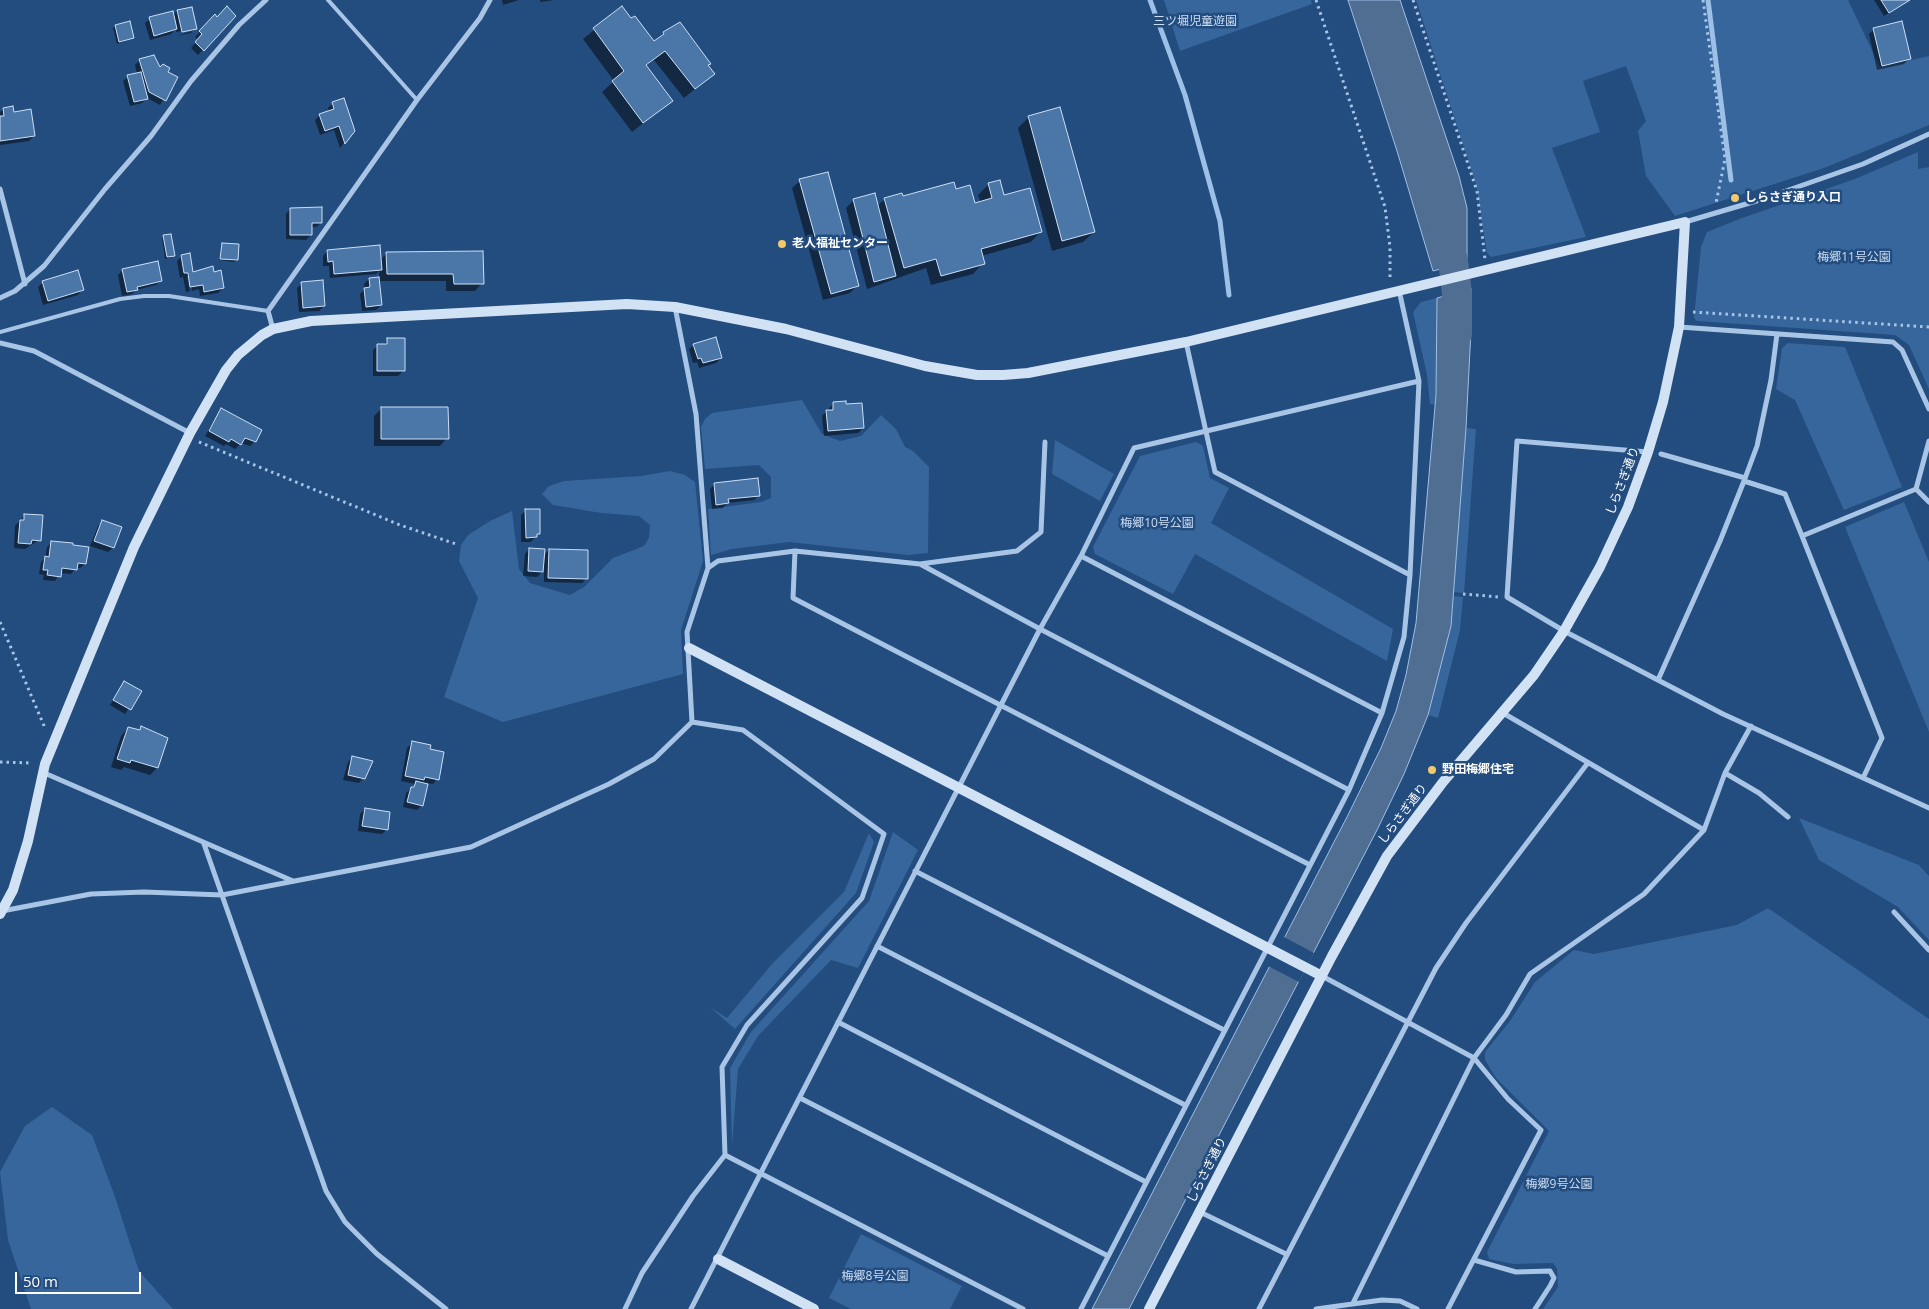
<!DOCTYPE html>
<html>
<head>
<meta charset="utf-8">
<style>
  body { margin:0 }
  #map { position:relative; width:1929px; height:1309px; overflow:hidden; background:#234c7f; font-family:"Open Sans",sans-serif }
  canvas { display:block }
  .scale { position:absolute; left:15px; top:1272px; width:126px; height:22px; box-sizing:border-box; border:2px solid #fff; border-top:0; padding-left:6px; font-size:15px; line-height:18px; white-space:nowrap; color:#fff; -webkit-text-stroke:4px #234c7f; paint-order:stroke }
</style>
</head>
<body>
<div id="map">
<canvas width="1929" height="1309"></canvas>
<div class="scale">50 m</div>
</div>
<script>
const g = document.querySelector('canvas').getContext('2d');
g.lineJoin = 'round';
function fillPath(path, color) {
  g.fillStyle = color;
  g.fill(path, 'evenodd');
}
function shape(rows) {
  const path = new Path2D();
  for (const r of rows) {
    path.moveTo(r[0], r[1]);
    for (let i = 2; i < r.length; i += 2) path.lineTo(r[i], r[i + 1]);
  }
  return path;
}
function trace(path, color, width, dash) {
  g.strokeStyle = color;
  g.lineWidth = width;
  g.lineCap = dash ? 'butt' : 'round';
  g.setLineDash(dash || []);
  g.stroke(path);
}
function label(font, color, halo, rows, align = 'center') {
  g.font = font + ' "Open Sans","Noto Sans JP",sans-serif';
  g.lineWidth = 5;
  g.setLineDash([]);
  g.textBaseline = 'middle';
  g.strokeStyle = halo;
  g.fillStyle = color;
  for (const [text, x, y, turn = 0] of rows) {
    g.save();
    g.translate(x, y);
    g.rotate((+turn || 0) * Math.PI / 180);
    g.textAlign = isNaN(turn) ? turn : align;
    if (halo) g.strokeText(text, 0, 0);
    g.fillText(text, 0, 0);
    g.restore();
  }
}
const green = shape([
  [1164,0,1311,0,1312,4,1180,51],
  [1416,0,1706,0,1712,49,1715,40,1710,0,1848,0,1880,67,1929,56,1929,125,1824,168,1675,216,1646,176,1638,131,1646,121,1626,66,1583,81,1600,132,1552,148,1586,237,1491,257,1487,253,1476,184],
  [1918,152,1918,169,1929,167,1929,389,1909,345,1895,335,1697,321,1694,318,1701,247,1707,232,1742,218,1855,179],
  [1437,298,1438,352,1435,405,1430,404,1427,375,1413,312,1421,302],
  [1788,343,1845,347,1902,487,1844,510,1795,400,1776,389,1782,348],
  [802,400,822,434,840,441,861,436,881,415,896,429,905,447,913,451,929,467,928,553,908,555,789,542,732,549,711,555,708,509,761,502,771,498,771,477,759,465,705,469,701,427,705,419,712,413],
  [1466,428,1476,429,1464,593,1452,592],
  [1055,440,1114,474,1100,501,1052,474],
  [1196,442,1203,446,1210,478,1229,488,1211,523,1393,629,1387,661,1195,554,1173,594,1095,554,1093,547,1140,456],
  [670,471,685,475,695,482,703,561,681,630,683,674,503,722,444,697,478,598,459,561,461,545,468,535,490,521,512,511,519,569,530,583,570,595,584,587,613,558,644,546,649,538,650,525,639,516,601,513,553,505,542,494,549,486,564,481,641,476],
  [1904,502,1929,562,1929,732,1845,527],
  [1452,596,1463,597,1460,630,1438,718,1428,715],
  [1799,818,1919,865,1929,876,1929,940,1898,907,1819,860],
  [893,832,918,850,858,968,831,960,758,1036,738,1069,732,1145,730,1068,751,1032,869,901],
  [869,833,874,842,856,893,735,1029,710,1007,727,1018,772,964,844,892],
  [1768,908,1929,1019,1929,1309,1543,1309,1558,1287,1557,1269,1553,1263,1513,1264,1489,1259,1487,1252,1549,1131,1496,1078,1485,1060,1485,1052,1510,1021,1535,982,1574,950,1594,954,1737,925],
  [52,1107,92,1135,114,1194,139,1271,173,1309,31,1309,8,1240,0,1172,25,1126],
  [861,1234,962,1286,950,1309,851,1309,829,1298]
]);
const water = shape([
  [1348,0,1400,0,1459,176,1467,208,1467,262,1433,271,1397,151,1348,0],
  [1471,289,1471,330,1466,428,1451,626,1428,715,1404,774,1377,830,1129,1309,1092,1309,1348,815,1381,748,1396,711,1406,675,1416,623,1436,395,1437,298,1471,289]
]);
const pier = shape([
  [1284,937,1314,953,1299,982,1268,966]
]);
const shadow = shape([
  [502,0,519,0,503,5],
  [540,0,554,0,540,2],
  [1874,0,1909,0,1884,16],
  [622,8,654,43,664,33,713,74,684,98,654,60,646,66,671,101,632,132,602,92,614,81,583,39],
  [177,11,195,28,191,33,177,36,192,31,192,29,176,32,176,29,171,34,150,40,145,23,150,19,172,16],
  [215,16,217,18,235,16,198,55,191,48,198,40,195,37],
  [115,26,133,38,117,44,113,28],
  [1874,29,1909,59,1904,64,1877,70,1869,34],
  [140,60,176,77,160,105,147,98,142,103,130,106,123,81,128,77,137,74,135,65],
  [333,103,353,131,340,148,334,130,320,135,315,120,320,115,329,112,328,108],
  [4,109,13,113,34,136,29,141,0,145,0,112],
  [1060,109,1094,232,1083,242,1052,251,1018,128,1028,118],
  [800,181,858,285,850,293,823,300,792,188],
  [989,184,1041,231,1031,242,981,256,983,263,973,274,931,285,926,268,867,289,846,208,854,200,877,206,885,199,955,190,975,205,981,203,978,195],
  [290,209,321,223,316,227,311,227,311,235,306,240,286,239,286,214],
  [164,236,174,255,172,257,165,259,162,238],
  [222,244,236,260,234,262,219,260],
  [327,251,380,260,387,253,482,252,482,283,475,291,446,291,446,281,379,281,381,305,376,310,362,311,360,294,365,289,364,284,369,279,379,278,379,271,376,274,330,278,329,266,323,266,323,256],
  [182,256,192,273,212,267,213,273,223,288,218,293,200,296,199,289,192,291,190,276,187,276,190,291,186,292,183,277,180,278,177,261],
  [122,271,161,281,156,285,136,290,132,294,122,296,118,275],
  [43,282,82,290,78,295,43,305,38,287],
  [302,283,324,306,319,311,299,312,297,288],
  [388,339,403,371,398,376,373,376,373,350,378,346,383,346],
  [694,345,721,358,716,363,699,368,697,362,693,363,689,349],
  [833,404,861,404,863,428,858,433,824,436,822,416],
  [381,409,447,438,440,446,374,446,374,416],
  [221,410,255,441,250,446,241,443,235,449,226,444,224,446,205,436],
  [715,484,759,495,754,500,727,503,723,508,712,509,710,489],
  [526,510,539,533,531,542,521,542,521,515],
  [25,515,39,540,25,549,14,548,15,526],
  [102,521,120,528,113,548,108,552,90,546,98,526],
  [51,543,71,546,85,564,80,568,76,568,71,574,60,573,55,581,43,580,44,575,39,574,41,562,45,558,47,547],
  [529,549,543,556,549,550,586,579,582,583,544,582,544,570,537,577,523,576,525,554],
  [125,682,140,691,125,714,110,705],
  [128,728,138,731,141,728,166,739,157,768,150,775,124,767,121,770,111,767,121,736],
  [412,743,437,779,433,784,427,783,422,805,417,810,403,807,406,793,415,784,401,781,407,748],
  [353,757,371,762,369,770,359,783,343,780,348,762],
  [365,809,387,829,382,834,358,831,360,814]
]);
const stream = shape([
  [1150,0,1185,95,1220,221,1229,295],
  [1708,0,1731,180]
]);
const river = shape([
  [1443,226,1453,261,1457,293,1457,333]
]);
const building = shape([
  [1881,0,1910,0,1889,13,1881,0],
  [227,6,236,16,204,51,195,42,202,34,199,31,215,14,217,17,227,6],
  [622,6,631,18,635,16,654,41,664,34,663,32,680,22,711,64,708,65,715,74,695,89,665,51,646,65,673,101,643,123,612,81,624,71,593,28,622,6],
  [192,7,197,29,182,32,177,10,192,7],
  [173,11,177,29,154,36,149,17,173,11],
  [130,21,134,38,119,42,115,25,130,21],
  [1902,21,1911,59,1882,66,1873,28,1902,21],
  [154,55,160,67,163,64,170,68,168,72,178,77,166,101,149,92,139,59,154,55],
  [141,72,148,99,134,102,127,75,141,72],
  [344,98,355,131,345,144,339,126,325,131,319,114,334,109,332,102,344,98],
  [13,106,14,112,31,109,35,136,0,141,0,116,4,116,3,108,13,106],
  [1060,107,1095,232,1062,241,1028,116,1060,107],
  [828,172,859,286,831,294,799,179,828,172],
  [1000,180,1004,195,1030,188,1042,232,981,249,985,264,941,276,936,259,904,268,884,198,902,193,903,196,954,182,956,189,970,185,975,203,992,198,988,183,1000,180],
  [875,193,896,276,874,282,853,199,875,193],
  [322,207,322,223,312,223,312,235,290,235,290,208,322,207],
  [171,234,175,256,167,257,163,235,171,234],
  [222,243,239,244,238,260,220,259,222,243],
  [380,245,382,270,334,274,333,261,328,262,327,250,380,245],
  [483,251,484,284,454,284,453,274,387,274,386,252,483,251],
  [190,253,193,272,213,266,214,272,221,270,224,288,204,292,203,285,190,287,188,273,184,273,181,255,190,253],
  [158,261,162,281,137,287,138,290,127,292,122,269,158,261],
  [78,270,84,290,48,301,42,281,78,270],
  [379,277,382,305,366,307,364,288,370,287,369,278,379,277],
  [323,280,325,306,303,308,301,282,323,280],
  [716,337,722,358,703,363,701,358,698,359,693,344,716,337],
  [387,338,405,338,405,371,377,371,377,344,387,344,387,338],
  [846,401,846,404,862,403,864,428,828,431,826,410,833,410,833,402,846,401],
  [381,407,448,407,449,439,381,439,381,407],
  [221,408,262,430,256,442,245,438,241,445,231,439,229,442,209,431,221,408],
  [758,478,760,496,728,499,729,503,716,505,714,483,758,478],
  [525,509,540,509,540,534,537,534,537,537,526,538,525,509],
  [24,514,43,515,41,541,32,540,31,544,18,543,20,520,24,520,24,514],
  [102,520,122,527,114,548,94,541,102,520],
  [51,541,73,543,73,545,89,547,86,564,78,563,77,570,62,568,61,577,47,575,48,570,43,570,45,556,49,557,51,541],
  [529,548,545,549,543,572,528,571,529,548],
  [549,549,588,550,588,579,548,578,549,549],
  [124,681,142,691,131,710,113,700,124,681],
  [141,726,168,738,158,768,131,760,130,763,117,759,128,727,140,730,141,726],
  [412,741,431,745,430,749,444,752,439,780,425,777,424,780,405,776,412,741],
  [352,756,373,761,365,779,348,775,352,756],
  [416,781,428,784,423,806,407,802,411,787,414,787,416,781],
  [365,808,390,812,388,830,362,826,365,808]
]);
const path = shape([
  [1316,0,1385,207,1390,247,1390,280],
  [1413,0,1477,191,1485,259],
  [1703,0,1725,159,1716,203],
  [1693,312,1929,327],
  [199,442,400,525,456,544],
  [1463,594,1499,597],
  [0,622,45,728],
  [0,762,32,763]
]);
const lane = shape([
  [328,0,417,100],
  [0,332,120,299,144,296,169,296,268,311]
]);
const street = shape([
  [0,189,25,284],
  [1685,222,1763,199,1863,164,1929,134],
  [0,298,15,291,44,266,105,189,151,136,191,81,239,25,266,0],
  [1679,327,1893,342,1902,350,1929,409],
  [273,329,268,311,417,100,480,18,490,0],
  [1186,342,1215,472,1410,575],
  [0,343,34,351,190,433],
  [1648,452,1517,441,1507,597,1564,631,1723,714,1929,808],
  [1661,454,1745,478],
  [1744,481,1785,494,1802,536,1882,738,1863,778],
  [1916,489,1929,441],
  [1802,536,1916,489,1929,502],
  [795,551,793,598,1310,865],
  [1081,556,1382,713],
  [920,564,1017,551,1041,532,1045,442],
  [708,568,718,561,795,551,920,564,1040,629,1349,790],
  [1658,680,1720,541,1744,481,1757,446,1771,380,1777,334],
  [1503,713,1704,830],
  [42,772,293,881],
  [1725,773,1759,793,1788,817],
  [204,844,326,1191,345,1222,377,1254,446,1309],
  [915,871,1224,1030],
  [2,911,91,894,144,892,222,895,471,847,609,784,654,759,692,722,687,632,708,568,696,414,675,307],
  [1894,912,1929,950],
  [877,946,1185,1105],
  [1322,976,1474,1058,1508,1099,1541,1130,1448,1309],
  [838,1022,1146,1182],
  [800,1098,1108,1256],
  [725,1155,1023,1309],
  [1200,1212,1286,1254],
  [1474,1260,1516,1272,1550,1271,1554,1278,1550,1286,1535,1309],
  [1353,1303,1474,1058,1506,1015,1530,974,1644,894,1704,830,1725,773,1751,726],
  [625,1309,642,1273,693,1196,725,1155,722,1067,747,1025,862,898,884,834,743,730,692,722],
  [691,1309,1040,629,1081,556,1134,448,1419,381],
  [1081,1309,1349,790,1382,713,1404,637,1410,575,1419,381,1399,290],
  [1259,1309,1436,968,1466,923,1587,764],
  [1316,1309,1382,1300,1400,1301,1417,1309]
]);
const secondary = shape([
  [689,648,1322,976],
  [0,914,13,890,28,841,45,764,134,547,190,433,226,370,238,355,262,335,273,329,311,321,627,304,675,307,786,329,925,366,977,375,1003,375,1028,373,1186,342,1685,222,1679,327,1663,402,1648,452,1628,507,1600,567,1564,631,1534,675,1443,782,1387,856,1332,956,1149,1309],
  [718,1259,814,1309]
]);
const markers = [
  [1735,198,5,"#f1c96c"],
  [782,244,5,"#f1c96c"],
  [1432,770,5,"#f1c96c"]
];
const parkNames = [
  ["三ツ堀児童遊園",1195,22],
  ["梅郷11号公園",1854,258],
  ["梅郷10号公園",1157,524],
  ["梅郷9号公園",1559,1185],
  ["梅郷8号公園",875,1277]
];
const poiNames = [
  ["しらさぎ通り入口",1745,198],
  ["老人福祉センター",792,244],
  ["野田梅郷住宅",1442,770]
];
const streetNames = [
  ["しらさぎ通り",1623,481,-69],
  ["しらさぎ通り",1403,814,-53],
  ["しらさぎ通り",1207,1170,-63]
];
fillPath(green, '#37669c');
fillPath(water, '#506d92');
trace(water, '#9dc0e7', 1);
fillPath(pier, '#234c7f');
fillPath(shadow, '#0007');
trace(stream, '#9dc0e7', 5);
trace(river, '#506d92', 30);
fillPath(building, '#4b76a8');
trace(building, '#ccdff5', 1);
trace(path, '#a9c5e6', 3, [2.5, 4]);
trace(lane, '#a9c5e6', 4);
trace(street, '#a9c5e6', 5);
trace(secondary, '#d2e2f5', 10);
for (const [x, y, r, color] of markers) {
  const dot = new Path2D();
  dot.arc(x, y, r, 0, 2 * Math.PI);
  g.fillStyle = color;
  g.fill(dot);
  trace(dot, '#234c7f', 2);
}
label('12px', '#ccdff5', '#234c7f', parkNames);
label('bold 12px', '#fff', '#234c7f', poiNames, 'left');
label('12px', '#fff', '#234c7f', streetNames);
</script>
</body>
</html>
